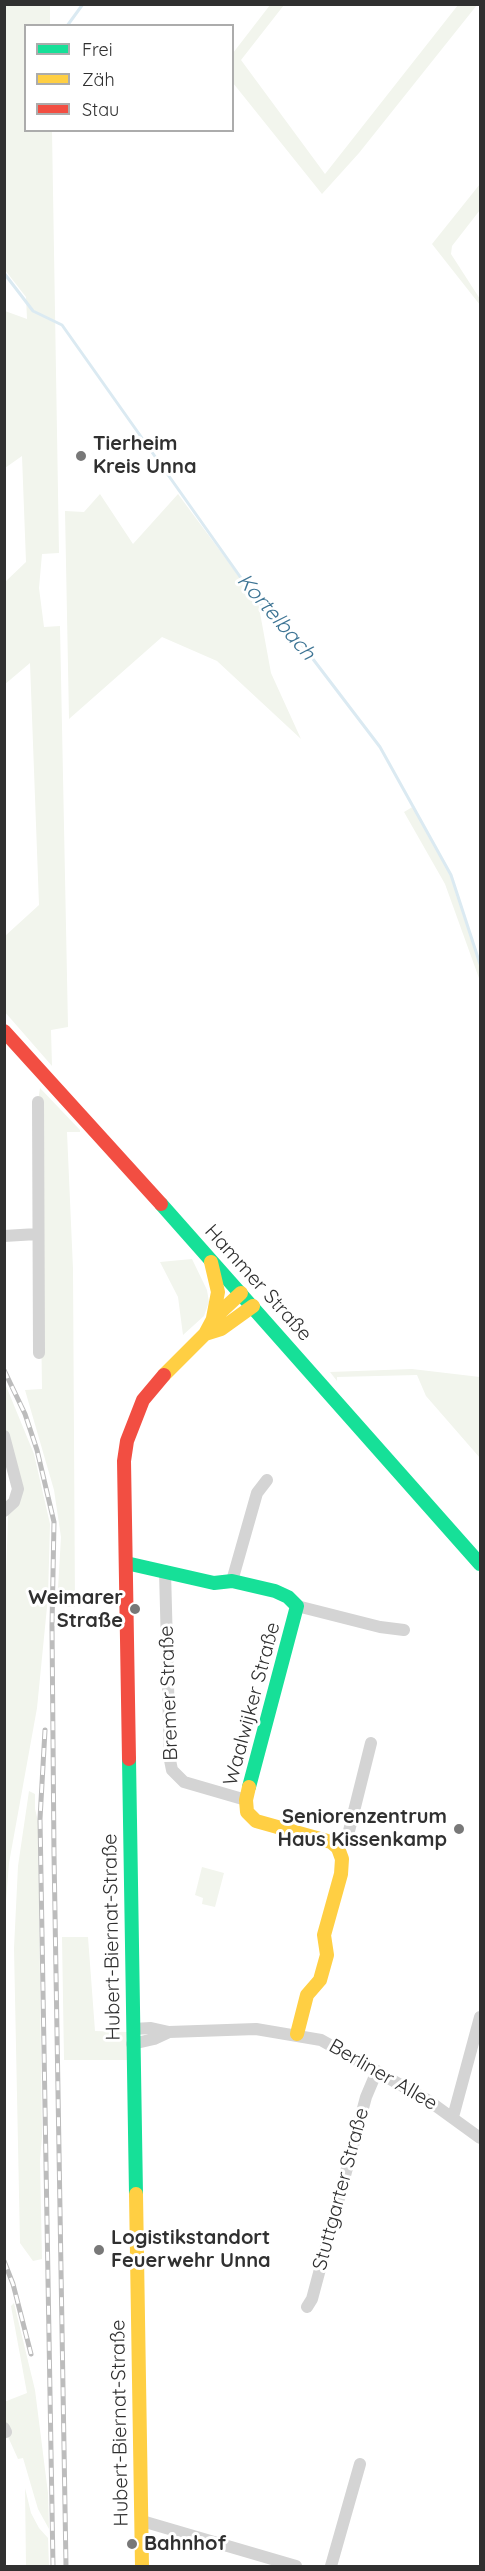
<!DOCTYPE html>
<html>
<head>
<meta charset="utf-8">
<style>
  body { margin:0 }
  #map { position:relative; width:485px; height:2571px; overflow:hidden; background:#fff; font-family:Quicksand,sans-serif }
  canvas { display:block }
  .frame { position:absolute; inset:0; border:6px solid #303030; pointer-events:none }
  .legend { position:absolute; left:24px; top:24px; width:210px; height:108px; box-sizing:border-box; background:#fff; border:2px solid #acacac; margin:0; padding:8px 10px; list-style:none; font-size:18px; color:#303030 }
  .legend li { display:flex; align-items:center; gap:12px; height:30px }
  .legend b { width:30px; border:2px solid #acacac }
</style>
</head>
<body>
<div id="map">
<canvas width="485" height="2571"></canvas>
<div class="frame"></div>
<ul class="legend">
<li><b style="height:8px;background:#16e098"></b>Frei</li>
<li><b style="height:8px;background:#ffcf43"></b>Zäh</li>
<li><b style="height:8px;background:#f24e42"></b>Stau</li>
</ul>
</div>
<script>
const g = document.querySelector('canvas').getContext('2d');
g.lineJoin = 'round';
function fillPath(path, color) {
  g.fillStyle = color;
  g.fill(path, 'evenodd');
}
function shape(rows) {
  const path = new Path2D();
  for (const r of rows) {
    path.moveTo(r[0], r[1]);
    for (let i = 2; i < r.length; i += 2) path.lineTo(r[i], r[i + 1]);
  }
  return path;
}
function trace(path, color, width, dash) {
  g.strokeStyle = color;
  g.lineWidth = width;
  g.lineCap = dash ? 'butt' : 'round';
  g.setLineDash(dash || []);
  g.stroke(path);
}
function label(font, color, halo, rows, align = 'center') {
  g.font = font + ' Quicksand,sans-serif';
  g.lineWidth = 6;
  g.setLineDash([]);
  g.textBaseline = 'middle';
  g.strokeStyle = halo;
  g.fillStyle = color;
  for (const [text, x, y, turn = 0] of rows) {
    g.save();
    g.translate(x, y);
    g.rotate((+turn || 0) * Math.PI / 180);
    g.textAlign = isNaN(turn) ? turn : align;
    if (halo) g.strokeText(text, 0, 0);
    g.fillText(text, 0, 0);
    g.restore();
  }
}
const green = shape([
  [4,5,50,5,50,25,26,26,26,130,52,131,59,553,42,554,39,588,44,627,60,626,68,1027,51,1030,52,1066,4,1011,5,936,39,905,30,663,4,685,5,582,26,562,22,456,5,468,5,311,27,319,26,297,5,270],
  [270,5,284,5,241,60,325,174,458,5,477,5,359,153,322,194,233,83,233,53],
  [480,184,480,210,452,246,451,254,480,299,480,305,432,244],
  [100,494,133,544,178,494,258,602,271,673,301,739,217,661,162,637,69,719,65,511,84,512],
  [414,806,451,875,480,964,480,981,445,884,404,812],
  [40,1088,80,1130,80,1132,67,1132,73,1269,75,1607,57,1606,61,1537,54,1490,25,1390,42,1389,38,1102],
  [192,1259,207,1290,209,1302,204,1316,183,1335,178,1297,160,1262],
  [412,1369,480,1377,480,1458,426,1396,417,1375,337,1377,337,1381,330,1372],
  [4,1381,34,1454,50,1524,48,1597,37,1708,9,1863,5,1914,4,1641,8,1515,14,1502,5,1438],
  [29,1791,35,1794,35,1809,38,1821,42,2136,40,2160,42,2259,33,2261,20,2243,14,1948,18,1866],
  [202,1867,224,1873,215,1907,202,1904,203,1898,195,1895],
  [62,1937,88,1937,95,2031,127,2032,127,2060,64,2060],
  [14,2303,35,2390,48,2493,49,2529,38,2509,23,2458,18,2459,5,2430,4,2402,27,2393,11,2306],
  [25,2488,31,2513,39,2528,48,2538,49,2566,26,2566]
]);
const stream = shape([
  [67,26,83,4],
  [4,273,33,311,62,325,258,602,287,625,380,747,451,875,480,964]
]);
const street = shape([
  [38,1102,39,1353],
  [4,1236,37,1234],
  [4,1436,18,1489,14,1502,4,1511],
  [165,1571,170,1760,172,1770,184,1782,246,1800],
  [232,1581,257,1493,267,1480],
  [297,1606,380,1627,404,1630],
  [338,1848,348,1835,371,1743],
  [133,2029,151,2028,169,2032,256,2029,321,2040,429,2101,480,2138],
  [132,2044,154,2039,169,2032],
  [453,2117,480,2017],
  [307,2307,312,2299,366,2097,377,2071],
  [4,2428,6,2432],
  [142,2521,296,2566],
  [331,2566,360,2464]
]);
const fast = shape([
  [161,1204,480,1564],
  [126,1563,214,1583,232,1581,275,1591,288,1597,297,1606,249,1787],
  [129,1759,136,2194]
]);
const slow = shape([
  [211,1262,218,1292,213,1318],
  [205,1334,221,1329,253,1306],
  [164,1375,205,1334,213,1319,241,1293],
  [249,1787,246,1800,247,1812,256,1821,331,1842,338,1848,342,1859,341,1874,324,1935,327,1955,320,1980,307,1995,297,2034],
  [136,2194,142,2566]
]);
const jam = shape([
  [4,1031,161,1204],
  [129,1759,124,1461,127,1441,143,1400,164,1375]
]);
const rail = shape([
  [4,1370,25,1414,37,1450,54,1522,52,1626,54,1854,66,2566],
  [45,1730,40,1819,53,2566],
  [4,2261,13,2284,31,2354]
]);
const markers = [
  [81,456,6,"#787878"],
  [135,1609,6,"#787878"],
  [459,1829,6,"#787878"],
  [99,2250,6,"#787878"],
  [132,2544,6,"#787878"]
];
const poiNames = [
  ["Tierheim",93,444],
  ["Kreis Unna",93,467],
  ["Weimarer",123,1598,"right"],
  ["Straße",123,1621,"right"],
  ["Seniorenzentrum",447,1817,"right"],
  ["Haus Kissenkamp",447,1840,"right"],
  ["Logistikstandort",111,2238],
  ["Feuerwehr Unna",111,2261],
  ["Bahnhof",144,2544]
];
const streetNames = [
  ["Hammer Straße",258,1283,48],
  ["Bremer Straße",169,1693,-92],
  ["Waalwijker Straße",252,1704,-75],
  ["Hubert-Biernat-Straße",112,1937,-91],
  ["Berliner Allee",383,2075,30],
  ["Stuttgarter Straße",341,2189,-75],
  ["Hubert-Biernat-Straße",120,2423,-91]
];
const waterNames = [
  ["Kortelbach",276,617,49]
];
fillPath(green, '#f2f5ed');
trace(stream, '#dbeaf2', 3);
trace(street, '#d4d4d4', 12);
trace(fast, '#16e098', 14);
trace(slow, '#ffcf43', 14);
trace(jam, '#f24e42', 14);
trace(rail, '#bcbcbc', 5);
trace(rail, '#fff', 3, [9]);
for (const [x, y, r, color] of markers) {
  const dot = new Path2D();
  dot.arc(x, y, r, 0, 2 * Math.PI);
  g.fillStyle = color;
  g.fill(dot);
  trace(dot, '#fff', 2);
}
label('bold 20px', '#303030', '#fff', poiNames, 'left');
label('20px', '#303030', '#fff', streetNames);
label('italic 21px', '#3d7494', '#fff', waterNames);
</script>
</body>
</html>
